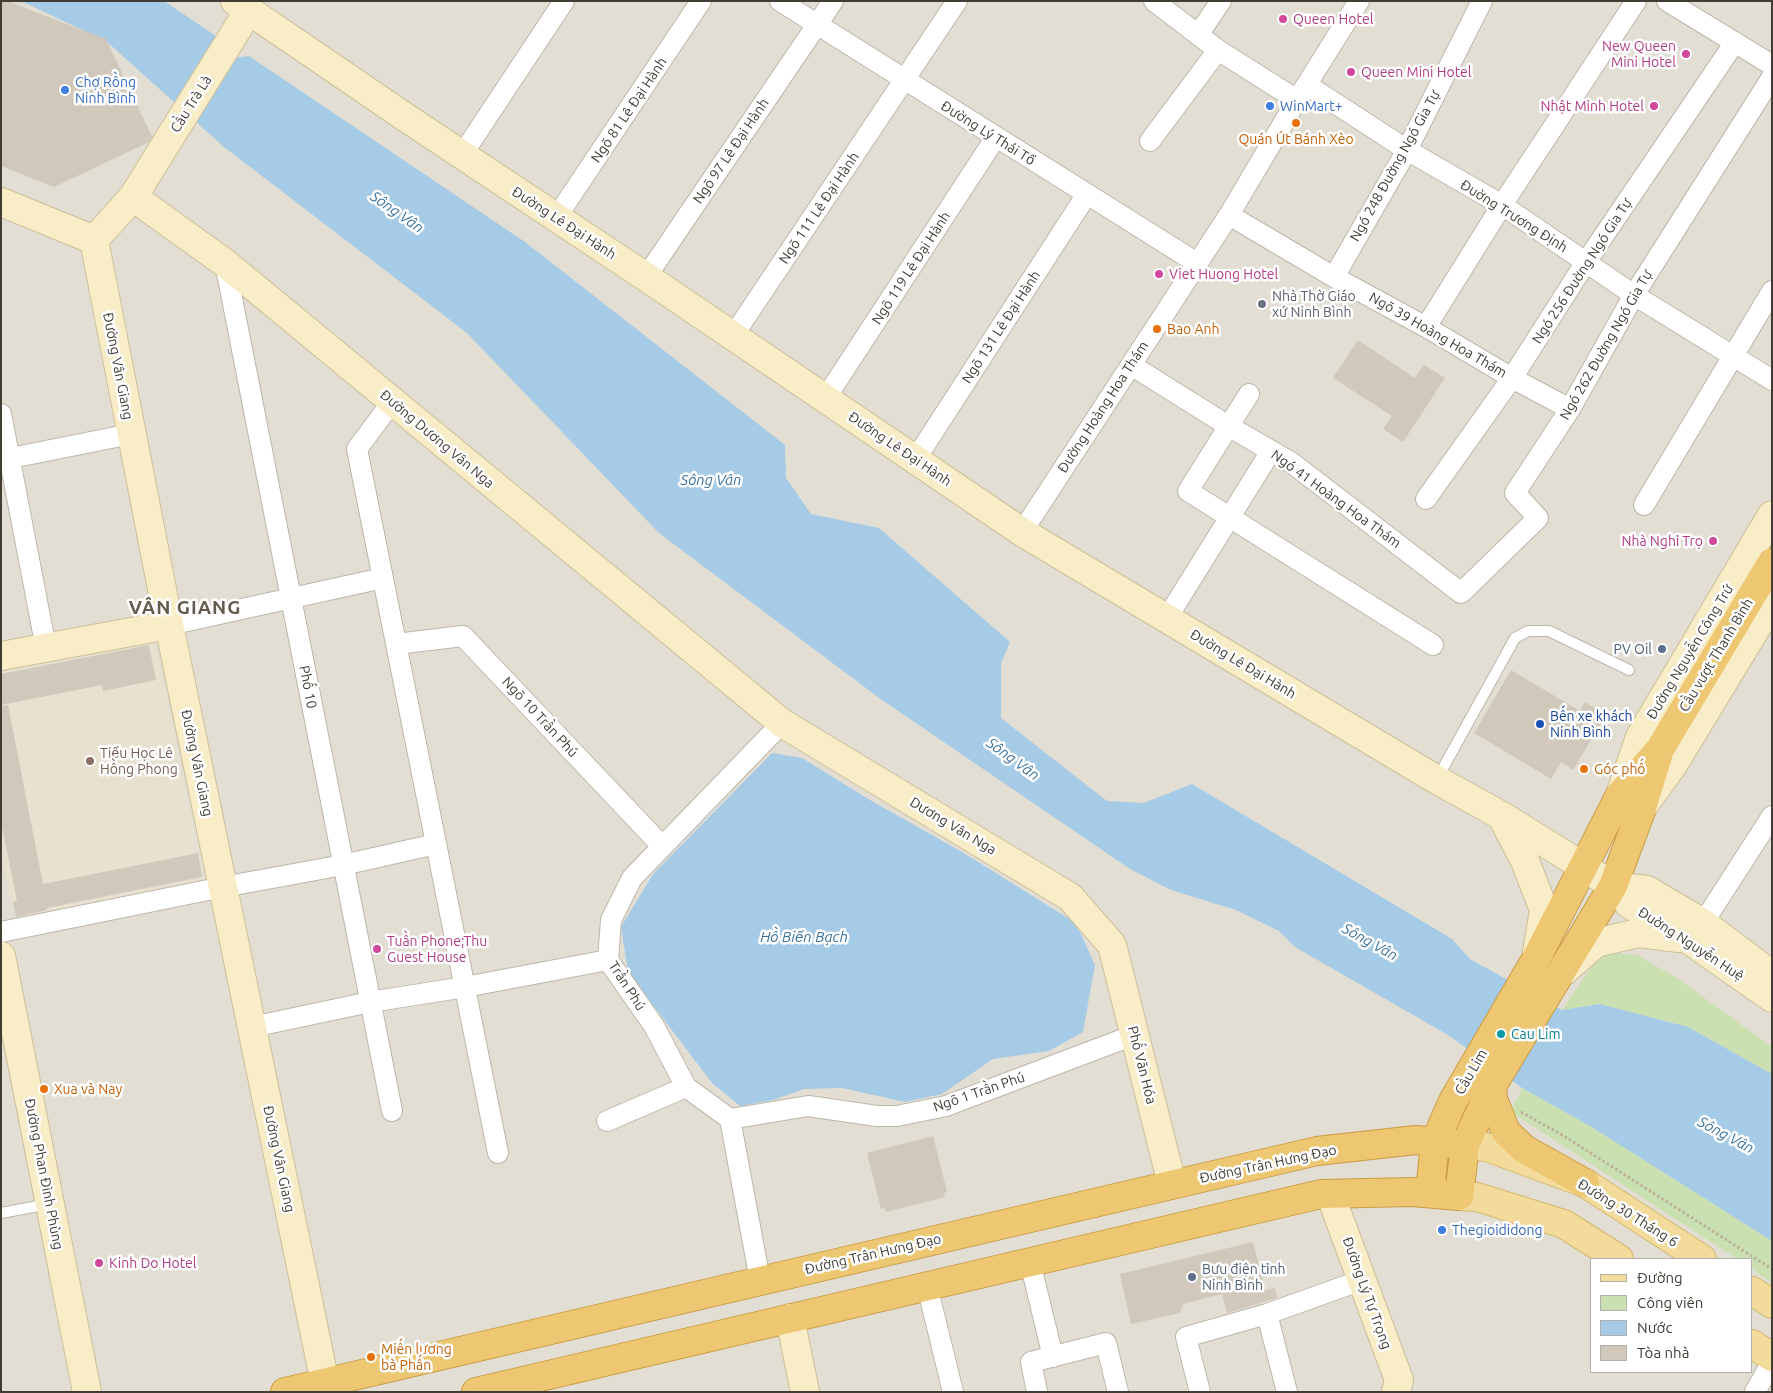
<!DOCTYPE html>
<html>
<head>
<meta charset="utf-8">
<style>
  body { margin:0 }
  #map { position:relative; width:1773px; height:1393px; overflow:hidden; background:#f0ede4; font-family:Ubuntu,sans-serif }
  canvas { display:block }
  .frame { position:absolute; inset:0; border:2px solid #413d35; pointer-events:none }
  .legend { position:absolute; left:1590px; top:1258px; width:162px; height:115px; box-sizing:border-box; background:#fff; border:1px solid #b3b1ae; margin:0; padding:6px 9px; list-style:none; font-size:15px; color:#413d35 }
  .legend li { display:flex; align-items:center; gap:10px; height:25px }
  .legend b { width:25px; border:1px solid #b3b1ae }
</style>
</head>
<body>
<div id="map">
<canvas width="1773" height="1393"></canvas>
<div class="frame"></div>
<ul class="legend">
<li><b style="height:6px;background:#f2db9b"></b>Đường</li>
<li><b style="height:14px;background:#cae0b1"></b>Công viên</li>
<li><b style="height:14px;background:#a6cbe7"></b>Nước</li>
<li><b style="height:14px;background:#d0c8bb"></b>Tòa nhà</li>
</ul>
</div>
<script>
const g = document.querySelector('canvas').getContext('2d');
g.lineJoin = 'round';
function fillPath(path, color) {
  g.fillStyle = color;
  g.fill(path, 'evenodd');
}
function shape(rows) {
  const path = new Path2D();
  for (const r of rows) {
    path.moveTo(r[0], r[1]);
    for (let i = 2; i < r.length; i += 2) path.lineTo(r[i], r[i + 1]);
  }
  return path;
}
function trace(path, color, width, dash) {
  g.strokeStyle = color;
  g.lineWidth = width;
  g.lineCap = dash ? 'butt' : 'round';
  g.setLineDash(dash || []);
  g.stroke(path);
}
function label(font, color, halo, rows, align = 'center') {
  g.font = font + ' Ubuntu,sans-serif';
  g.lineWidth = 5;
  g.setLineDash([]);
  g.textBaseline = 'middle';
  g.strokeStyle = halo;
  g.fillStyle = color;
  for (const [text, x, y, turn = 0] of rows) {
    g.save();
    g.translate(x, y);
    g.rotate((+turn || 0) * Math.PI / 180);
    g.textAlign = isNaN(turn) ? turn : align;
    if (halo) g.strokeText(text, 0, 0);
    g.fillText(text, 0, 0);
    g.restore();
  }
}
const residential = shape([
  [1,1,1772,1,1772,1392,1,1392],
  [1592,1259,1752,1259,1752,1372,1592,1372]
]);
const education = shape([
  [154,638,204,880,16,920,1,852,1,671]
]);
const green = shape([
  [1601,952,1637,955,1677,978,1772,1047,1772,1074,1688,1027,1600,1004,1562,1010],
  [1522,1088,1590,1126,1772,1241,1772,1283,1752,1269,1752,1259,1737,1259,1511,1112]
]);
const water = shape([
  [21,1,164,1,219,38,234,58,249,56,525,242,785,445,786,478,811,514,879,528,1010,642,1001,663,1001,718,1107,801,1144,803,1192,784,1452,939,1470,959,1562,1010,1600,1004,1688,1027,1772,1074,1772,1241,1590,1126,1522,1088,1448,1035,1295,947,1279,931,1236,910,1171,890,1130,869,882,700,659,533,467,333,224,147,106,41],
  [772,753,802,758,870,800,962,852,1076,923,1095,965,1083,1032,1049,1051,993,1059,942,1094,905,1102,842,1088,804,1089,773,1100,740,1106,712,1083,628,972,621,927,653,874]
]);
const building = shape([
  [1,1,7,1,106,39,152,137,149,142,54,187,1,166],
  [1358,340,1415,378,1424,365,1445,378,1403,442,1383,429,1392,416,1333,378],
  [149,645,156,680,103,691,102,685,1,705,1,674],
  [1511,670,1580,711,1585,702,1606,715,1573,770,1561,762,1551,779,1474,733],
  [8,705,43,884,198,853,202,877,47,908,47,910,16,917,13,902,17,901,1,822,1,706],
  [933,1136,947,1192,944,1193,945,1197,886,1212,885,1208,881,1209,867,1153],
  [1253,1242,1265,1290,1275,1288,1277,1298,1227,1313,1222,1294,1183,1304,1180,1313,1131,1324,1120,1274]
]);
const path = shape([
  [1521,1112,1564,1136,1772,1269]
]);
const lane = shape([
  [1437,779,1515,638,1528,631,1549,631,1629,670],
  [1,1213,49,1204]
]);
const street = shape([
  [780,1,1197,263],
  [1154,1,1218,50,1297,100],
  [1667,1,1772,65],
  [1198,35,1221,1],
  [1307,85,1407,150,1502,205,1634,295,1772,380],
  [1150,141,1218,50],
  [462,155,564,1],
  [1229,215,1334,277,1426,327,1512,378,1570,409],
  [556,218,701,1],
  [225,263,392,1111],
  [646,277,833,1],
  [1334,277,1407,150,1482,1],
  [1426,327,1502,205,1636,1],
  [733,336,957,1],
  [1131,365,1230,427,1292,463,1461,593,1538,518,1515,493,1570,409,1634,295,1772,77],
  [1249,394,1188,491,1433,645],
  [825,399,996,137],
  [392,402,357,449,498,1153],
  [1,414,46,648],
  [1,460,131,434],
  [915,460,1087,194],
  [1426,499,1512,378,1586,262,1735,42],
  [1644,505,1772,291],
  [1022,532,1229,215,1297,100,1359,1],
  [1167,618,1271,451],
  [169,625,383,578],
  [396,644,463,636,662,846],
  [1703,923,1772,816],
  [1,932,223,887,343,865,436,844],
  [252,1027,370,1002,465,987,608,960],
  [730,1119,808,1106,877,1116,897,1116,946,1106,1134,1035],
  [607,1121,686,1087],
  [1030,1262,1053,1357],
  [760,1280,730,1119,686,1087,654,1026,608,960,611,920,632,878,782,723],
  [927,1286,953,1392],
  [1267,1314,1287,1392],
  [1037,1392,1031,1362,1106,1343,1118,1392],
  [1200,1392,1186,1337,1267,1314,1362,1280],
  [1755,1392,1772,1362]
]);
const secondary = shape([
  [235,1,405,117,646,277,1022,532,1437,780,1502,816,1584,867,1613,886,1629,904,1689,940,1772,998],
  [133,197,249,10],
  [1,202,94,240,169,625,325,1383],
  [94,240,133,197,225,263,782,723,1070,897,1112,945,1172,1184],
  [1,656,169,625],
  [1620,795,1640,737,1772,515],
  [1644,805,1673,765,1772,602],
  [1502,817,1525,861,1544,910,1537,952],
  [1613,886,1647,890,1703,923,1772,975],
  [1,956,87,1392],
  [1564,971,1596,943,1608,940,1639,933,1679,938],
  [1330,1194,1399,1380,1396,1392],
  [790,1318,805,1392]
]);
const primary = shape([
  [1465,1145,1487,1147,1585,1183,1702,1259],
  [1459,1196,1477,1197,1564,1224,1619,1259],
  [1752,1291,1772,1304],
  [1752,1344,1772,1357]
]);
const highway = shape([
  [1492,1086,1493,1099,1506,1132,1524,1149,1585,1183],
  [1430,1193,1435,1142,1453,1101,1536,959,1620,795,1660,749,1772,562],
  [285,1392,1317,1151,1416,1140,1465,1145],
  [476,1392,1321,1194,1412,1192,1459,1196,1465,1145,1492,1086,1613,886,1642,808,1660,749]
]);
const markers = [
  [1283,19,5,"#d1479c"],
  [1686,54,5,"#d1479c"],
  [1351,72,5,"#d1479c"],
  [65,90,5,"#3f7fe0"],
  [1270,106,5,"#3f7fe0"],
  [1654,106,5,"#d1479c"],
  [1296,123,5,"#e8710a"],
  [1159,274,5,"#d1479c"],
  [1262,304,5,"#6b7280"],
  [1157,329,5,"#e8710a"],
  [1713,541,5,"#d1479c"],
  [1662,649,5,"#5c6f8a"],
  [1540,724,5,"#1a4fb4"],
  [90,761,5,"#8d6e63"],
  [1584,769,5,"#e8710a"],
  [377,949,5,"#d1479c"],
  [1501,1034,5,"#0f9aa8"],
  [44,1089,5,"#e8710a"],
  [1442,1230,5,"#3f7fe0"],
  [99,1263,5,"#d1479c"],
  [1192,1277,5,"#5c6f8a"],
  [371,1357,5,"#e8710a"]
];
const hotelNames = [
  ["Queen Hotel",1293,19],
  ["New Queen",1676,46,"right"],
  ["Mini Hotel",1676,62,"right"],
  ["Queen Mini Hotel",1361,72],
  ["Nhật Minh Hotel",1644,106,"right"],
  ["Viet Huong Hotel",1169,274],
  ["Nhà Nghỉ Trọ",1703,541,"right"],
  ["Tuần Phone;Thu",387,941],
  ["Guest House",387,957],
  ["Kinh Do Hotel",109,1263]
];
const shopNames = [
  ["Chợ Rồng",75,82],
  ["Ninh Bình",75,98],
  ["WinMart+",1280,106],
  ["Thegioididong",1452,1230]
];
const streetNames = [
  ["Cầu Trà Là",191,104,-58],
  ["Ngõ 81 Lê Đại Hành",629,110,-56],
  ["Đường Lý Thái Tổ",988,133,32],
  ["Ngõ 97 Lê Đại Hành",731,151,-56],
  ["Ngó 248 Đuờng Ngó Gia Tự",1395,166,-61],
  ["Ngõ 111 Lê Đại Hành",819,208,-56],
  ["Đuờng Trương Định",1514,216,32],
  ["Đường Lê Đại Hành",564,223,33],
  ["Ngõ 119 Lê Đại Hành",911,268,-57],
  ["Ngó 256 Đuờng Ngó Gia Tự",1582,271,-57],
  ["Ngõ 131 Lê Đại Hành",1001,327,-57],
  ["Ngõ 39 Hoàng Hoa Thám",1438,335,30],
  ["Ngó 262 Đuờng Ngó Gia Tự",1606,345,-60],
  ["Đường Vân Giang",118,366,79],
  ["Đường Hoàng Hoa Thám",1103,407,-57],
  ["Đường Dương Vân Nga",437,439,40],
  ["Đường Lê Đại Hành",900,449,34],
  ["Ngó 41 Hoàng Hoa Thám",1336,499,36],
  ["Đường Nguyễn Công Trứ",1690,652,-59],
  ["Cầu vượt Thanh Bình",1716,655,-59],
  ["Đường Lê Đại Hành",1243,664,31],
  ["Phố 10",308,687,79],
  ["Ngõ 10 Trần Phú",540,717,47],
  ["Đường Vân Giang",197,763,78],
  ["Dương Vân Nga",953,826,31],
  ["Đuờng Nguyễn Huệ",1691,944,33],
  ["Trần Phú",627,986,57],
  ["Phố Văn Hóa",1142,1065,76],
  ["Cầu Lim",1471,1072,-60],
  ["Ngõ 1 Trần Phú",979,1092,-19],
  ["Đường Vân Giang",279,1159,78],
  ["Đường Trân Hưng Đạo",1268,1164,-12],
  ["Đường Phan Đình Phùng",44,1174,79],
  ["Đường 30 Tháng 6",1628,1213,32],
  ["Đường Trân Hưng Đạo",873,1254,-13],
  ["Đường Lý Tự Trọng",1367,1293,70]
];
const foodNames = [
  ["Quán Út Bánh Xèo",1296,139,"center"],
  ["Bao Anh",1167,329],
  ["Góc phố",1594,769],
  ["Xua và Nay",54,1089],
  ["Miến lương",381,1349],
  ["bà Phấn",381,1365]
];
const worshipNames = [
  ["Nhà Thờ Giáo",1272,296],
  ["xứ Ninh Bình",1272,312]
];
const serviceNames = [
  ["PV Oil",1652,649],
  ["Bưu điện tỉnh",1202,1269,"left"],
  ["Ninh Bình",1202,1285,"left"]
];
const transitNames = [
  ["Bến xe khách",1550,716],
  ["Ninh Bình",1550,732]
];
const educationNames = [
  ["Tiểu Học Lê",100,753],
  ["Hồng Phong",100,769]
];
const cultureNames = [
  ["Cau Lim",1511,1034]
];
const waterNames = [
  ["Sông Vân",397,212,35],
  ["Sông Vân",711,480],
  ["Sông Vân",1013,759,36],
  ["Hồ Biển Bạch",804,937],
  ["Sông Vân",1370,942,29],
  ["Sông Vân",1726,1135,28]
];
const districtNames = [
  ["VÂN GIANG",185,608]
];
fillPath(residential, '#e3ded3');
fillPath(education, '#e8e1d0');
fillPath(green, '#cae0b1');
fillPath(water, '#a6cbe7');
fillPath(building, '#d0c8bb');
trace(lane, '#bdb7ab', 12);
trace(street, '#bdb7ab', 22);
trace(secondary, '#cbbf98', 30);
trace(primary, '#d5b86d', 30);
trace(highway, '#ca9c44', 30);
trace(path, '#bab09b', 3, [2.5, 2.5]);
trace(lane, '#fff', 10);
trace(street, '#fff', 20);
trace(secondary, '#f8edc6', 28);
trace(primary, '#f2db9b', 28);
trace(highway, '#edc772', 28);
for (const [x, y, r, color] of markers) {
  const dot = new Path2D();
  dot.arc(x, y, r, 0, 2 * Math.PI);
  g.fillStyle = color;
  g.fill(dot);
  trace(dot, '#fff', 2);
}
label('14px', '#b23c85', '#fff', hotelNames, 'left');
label('14px', '#366cbe', '#fff', shopNames, 'left');
label('14px', '#413d35', '#fff', streetNames);
label('14px', '#c56008', '#fff', foodNames, 'left');
label('14px', '#5b616d', '#fff', worshipNames, 'left');
label('14px', '#4e5e75', '#fff', serviceNames, 'right');
label('14px', '#164399', '#fff', transitNames, 'left');
label('14px', '#785e54', '#fff', educationNames, 'left');
label('14px', '#0d838f', '#fff', cultureNames, 'left');
label('italic 15px', '#3b73a0', '#fff', waterNames);
g.letterSpacing = '1px';
label('bold 19px', '#635b4d', '#fff', districtNames);
g.letterSpacing = '0px';
</script>
</body>
</html>
